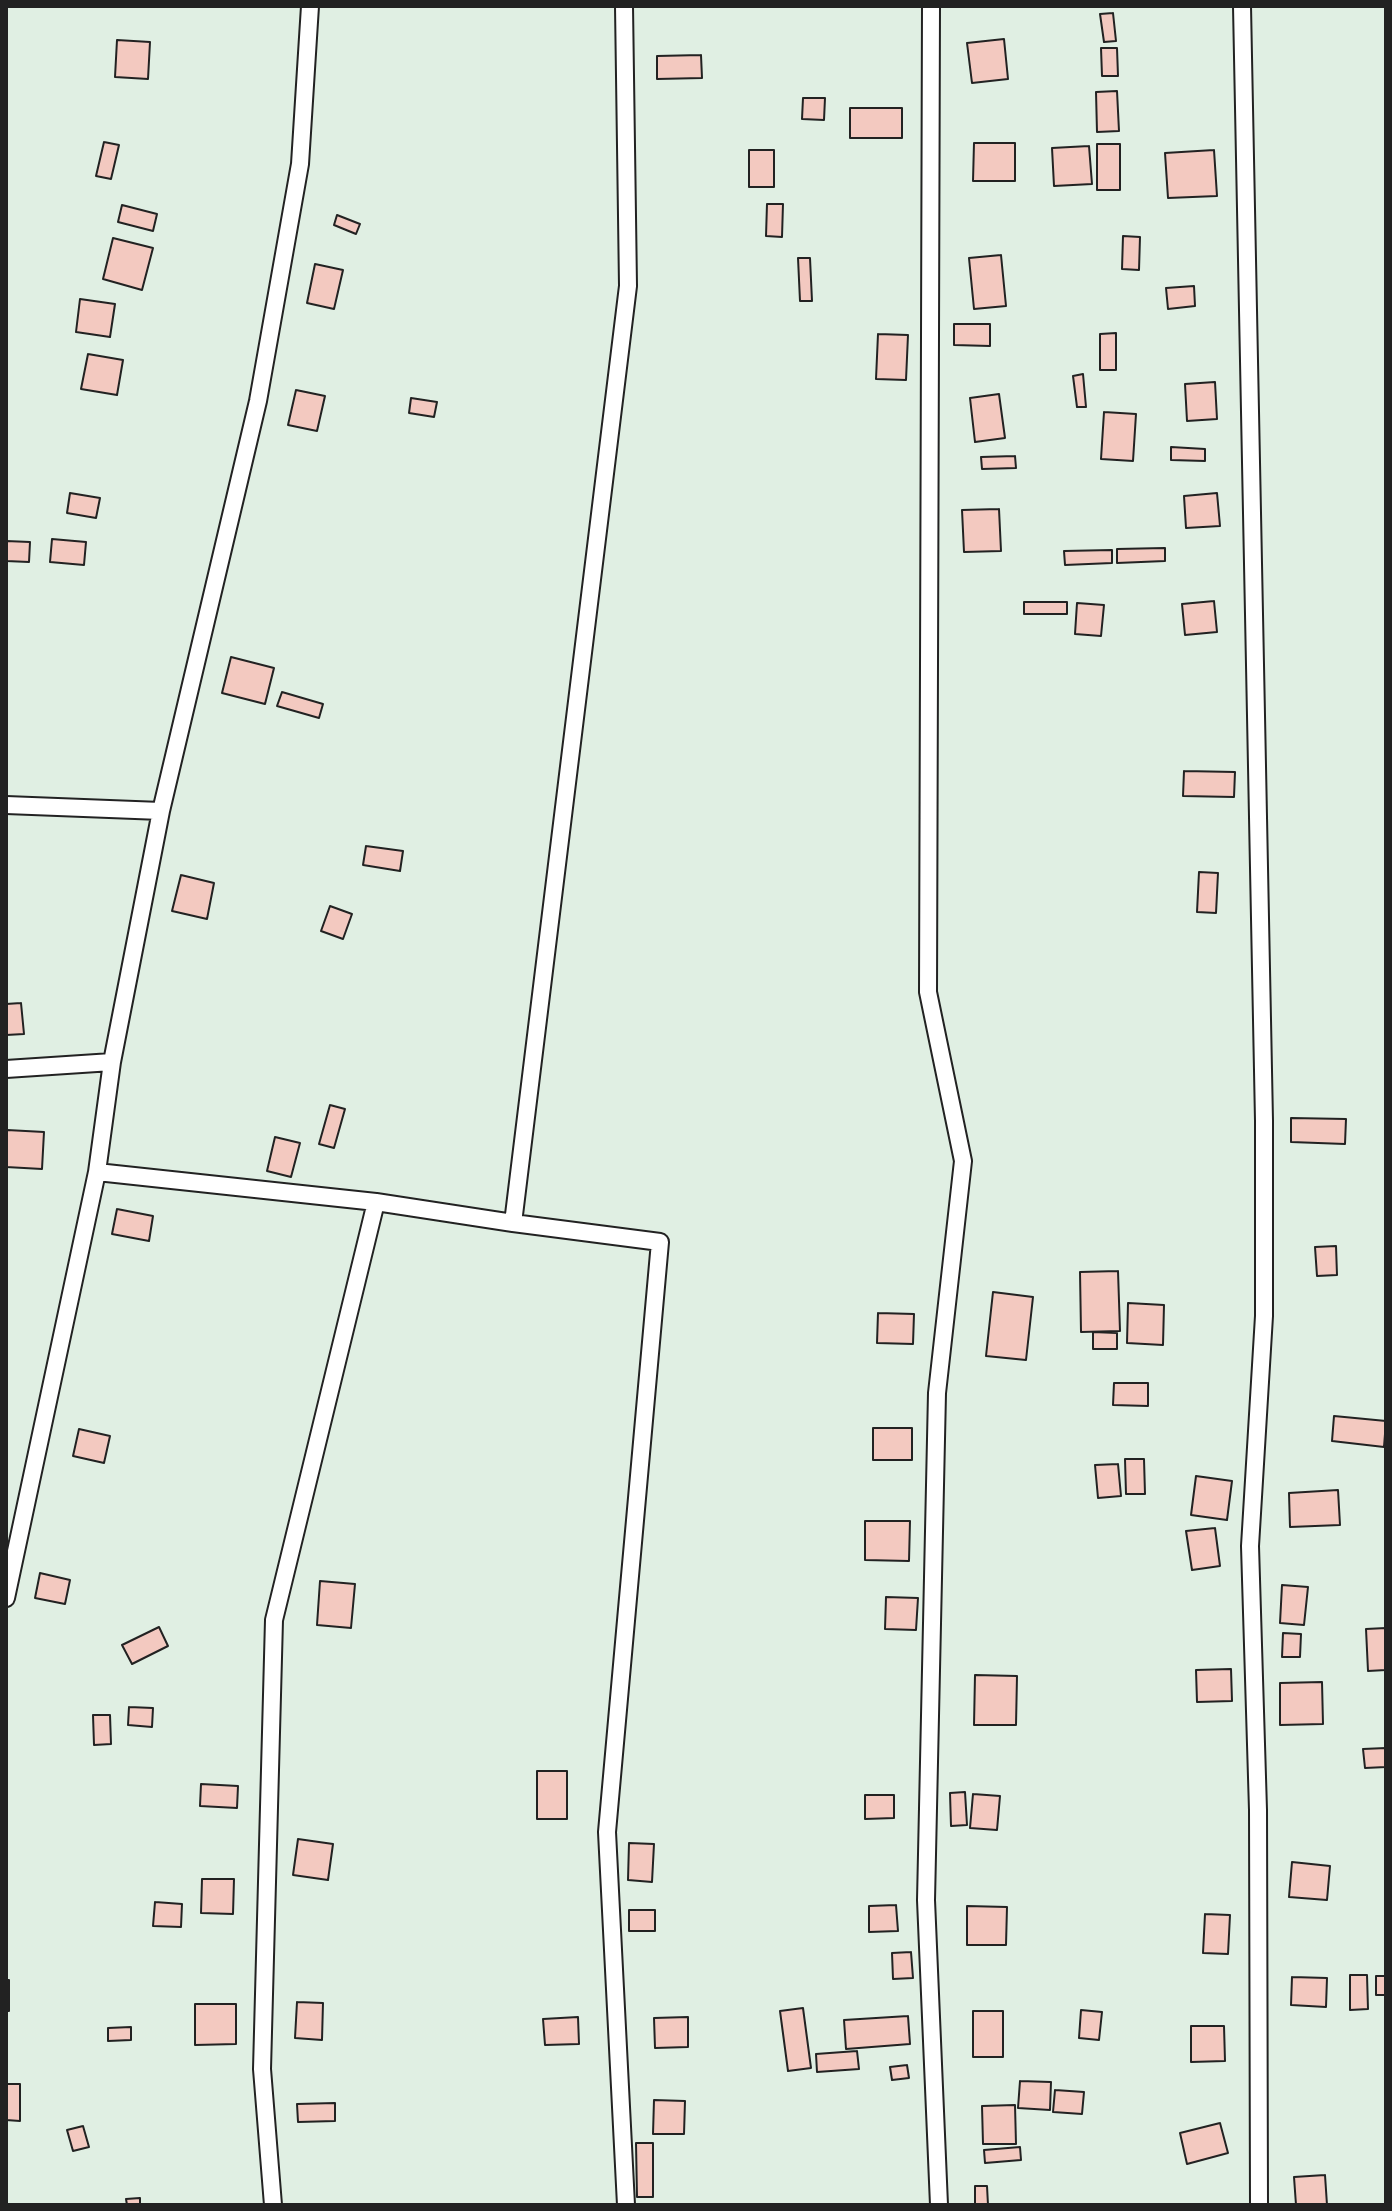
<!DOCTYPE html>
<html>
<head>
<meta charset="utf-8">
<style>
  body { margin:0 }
  #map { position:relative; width:1392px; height:2211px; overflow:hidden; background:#fff; font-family:Ubuntu,sans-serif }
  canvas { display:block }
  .frame { position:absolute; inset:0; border:8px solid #222; pointer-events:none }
</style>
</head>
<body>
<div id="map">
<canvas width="1392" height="2211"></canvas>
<div class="frame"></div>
</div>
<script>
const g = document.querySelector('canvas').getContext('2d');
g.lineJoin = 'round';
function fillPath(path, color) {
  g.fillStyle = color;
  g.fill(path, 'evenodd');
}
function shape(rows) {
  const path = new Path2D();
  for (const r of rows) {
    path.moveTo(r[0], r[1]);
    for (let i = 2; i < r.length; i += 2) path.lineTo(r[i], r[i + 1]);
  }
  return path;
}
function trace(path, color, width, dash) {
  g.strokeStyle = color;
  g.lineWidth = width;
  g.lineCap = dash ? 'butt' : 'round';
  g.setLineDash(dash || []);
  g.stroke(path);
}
const green = shape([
  [6,6,1386,6,1386,2205,6,2205,6,6]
]);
const building = shape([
  [1113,13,1116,41,1104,42,1100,14,1113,13],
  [1004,39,1008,79,972,83,967,43,1004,39],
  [117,40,150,42,148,79,115,77,117,40],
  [1101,48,1117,48,1118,76,1102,76,1101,48],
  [701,55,702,78,657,79,657,56,701,55],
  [1117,91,1119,131,1097,132,1096,92,1117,91],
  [803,98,825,98,824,120,802,119,803,98],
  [850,108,902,108,902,138,850,138,850,108],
  [104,142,119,145,111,179,96,176,104,142],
  [974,143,1015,143,1015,181,973,181,974,143],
  [1097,144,1120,144,1120,190,1097,190,1097,144],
  [1089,146,1092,184,1054,186,1052,148,1089,146],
  [749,150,774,150,774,187,749,187,749,150],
  [1214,150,1217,196,1168,198,1165,153,1214,150],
  [767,204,783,204,782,237,766,236,767,204],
  [122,205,157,214,153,231,118,222,122,205],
  [337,215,360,224,356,234,334,225,337,215],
  [1123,236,1140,237,1139,270,1122,269,1123,236],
  [113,238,153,248,142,290,103,279,113,238],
  [1001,255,1006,306,974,309,969,258,1001,255],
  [798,258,810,258,812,301,800,301,798,258],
  [315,264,343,270,334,309,307,303,315,264],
  [1194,286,1195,306,1168,309,1166,288,1194,286],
  [80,299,115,304,110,337,76,332,80,299],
  [954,324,990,324,990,346,954,345,954,324],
  [1116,333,1116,370,1100,370,1100,334,1116,333],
  [878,334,908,335,906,380,876,379,878,334],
  [88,354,123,360,117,395,81,389,88,354],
  [1083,374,1086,407,1077,407,1073,376,1083,374],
  [1215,382,1217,419,1187,421,1185,384,1215,382],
  [296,390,325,396,317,431,288,425,296,390],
  [999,394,1005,438,975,442,970,398,999,394],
  [411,398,437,402,434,417,409,413,411,398],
  [1104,412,1136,414,1133,461,1101,459,1104,412],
  [1171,447,1205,449,1205,461,1171,460,1171,447],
  [1015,456,1016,468,982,469,981,457,1015,456],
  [70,493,100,498,96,518,67,513,70,493],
  [1217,493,1220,526,1186,528,1184,496,1217,493],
  [999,509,1001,551,964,552,962,510,999,509],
  [52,539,86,542,84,565,50,562,52,539],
  [6,541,30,542,29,562,6,561,6,541],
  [1165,548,1165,561,1117,563,1117,549,1165,548],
  [1112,550,1112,563,1065,565,1064,551,1112,550],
  [1214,601,1217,632,1185,635,1182,604,1214,601],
  [1024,602,1067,602,1067,614,1024,614,1024,602],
  [1077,603,1104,605,1101,636,1075,634,1077,603],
  [231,657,274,668,265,704,222,693,231,657],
  [282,692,323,704,319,718,277,706,282,692],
  [1184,771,1235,772,1234,797,1183,796,1184,771],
  [366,846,403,851,400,871,363,865,366,846],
  [1199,872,1218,873,1216,913,1197,912,1199,872],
  [181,875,214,883,207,919,172,911,181,875],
  [330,906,352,914,343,939,321,931,330,906],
  [21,1003,24,1034,6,1035,6,1004,21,1003],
  [330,1105,345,1109,334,1148,319,1144,330,1105],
  [1291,1118,1346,1119,1345,1144,1291,1142,1291,1118],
  [7,1130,44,1132,42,1169,6,1167,7,1130],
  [275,1137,300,1143,291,1177,267,1171,275,1137],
  [117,1209,153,1216,149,1241,112,1234,117,1209],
  [1336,1246,1337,1275,1317,1276,1315,1247,1336,1246],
  [1118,1271,1120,1331,1081,1332,1080,1272,1118,1271],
  [993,1292,1033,1297,1026,1360,986,1356,993,1292],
  [1128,1303,1164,1305,1163,1345,1127,1343,1128,1303],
  [878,1313,914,1314,913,1344,877,1343,878,1313],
  [1093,1332,1117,1333,1117,1349,1093,1349,1093,1332],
  [1114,1383,1148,1383,1148,1406,1113,1405,1114,1383],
  [1334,1416,1386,1421,1384,1447,1332,1441,1334,1416],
  [873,1428,912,1428,912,1460,873,1460,873,1428],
  [79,1429,110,1436,104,1463,73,1456,79,1429],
  [1125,1459,1144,1459,1145,1494,1126,1494,1125,1459],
  [1118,1464,1121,1496,1098,1498,1095,1465,1118,1464],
  [1196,1476,1232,1481,1227,1520,1191,1515,1196,1476],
  [1338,1490,1340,1525,1290,1527,1289,1493,1338,1490],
  [865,1521,910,1521,909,1561,865,1560,865,1521],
  [1215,1528,1220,1566,1192,1570,1186,1531,1215,1528],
  [40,1573,70,1580,65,1604,35,1598,40,1573],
  [320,1581,355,1584,351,1628,317,1625,320,1581],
  [1282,1585,1308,1587,1304,1625,1280,1623,1282,1585],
  [886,1597,918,1598,916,1630,885,1629,886,1597],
  [159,1627,168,1646,132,1664,122,1645,159,1627],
  [1386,1628,1386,1670,1368,1671,1366,1629,1386,1628],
  [1283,1633,1301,1634,1300,1657,1282,1657,1283,1633],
  [1231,1669,1232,1701,1197,1702,1196,1670,1231,1669],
  [975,1675,1017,1676,1016,1725,974,1725,975,1675],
  [1322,1682,1323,1724,1280,1725,1280,1683,1322,1682],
  [129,1707,153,1708,152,1727,128,1725,129,1707],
  [93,1715,110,1715,111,1744,94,1745,93,1715],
  [1386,1748,1386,1767,1365,1768,1363,1749,1386,1748],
  [537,1771,567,1771,567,1819,537,1819,537,1771],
  [201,1784,238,1786,237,1808,200,1806,201,1784],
  [965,1792,967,1825,951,1826,950,1793,965,1792],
  [973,1794,1000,1796,997,1830,970,1828,973,1794],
  [865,1795,894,1795,894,1818,865,1819,865,1795],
  [298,1839,333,1844,328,1880,293,1875,298,1839],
  [629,1843,654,1844,652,1882,628,1880,629,1843],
  [1292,1862,1330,1866,1327,1900,1289,1897,1292,1862],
  [202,1879,234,1879,233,1914,201,1913,202,1879],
  [155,1902,182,1904,181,1927,153,1926,155,1902],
  [896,1905,898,1931,869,1932,869,1906,896,1905],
  [967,1906,1007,1907,1006,1945,967,1945,967,1906],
  [629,1910,655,1910,655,1931,629,1931,629,1910],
  [1205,1914,1230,1915,1228,1954,1203,1953,1205,1914],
  [911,1952,913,1978,893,1979,892,1953,911,1952],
  [1350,1975,1367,1975,1368,2009,1350,2010,1350,1975],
  [1376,1976,1386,1976,1386,1995,1376,1995,1376,1976],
  [1292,1977,1327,1978,1326,2007,1291,2005,1292,1977],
  [6,1980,9,1980,9,2011,6,2011,6,1980],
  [297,2002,323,2003,322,2040,295,2038,297,2002],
  [195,2004,236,2004,236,2044,195,2045,195,2004],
  [803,2008,811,2068,788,2071,780,2011,803,2008],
  [1081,2010,1102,2012,1099,2040,1079,2038,1081,2010],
  [973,2011,1003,2011,1003,2057,973,2057,973,2011],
  [908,2016,910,2044,846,2049,844,2020,908,2016],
  [578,2017,579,2044,545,2045,543,2019,578,2017],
  [688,2017,688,2047,655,2048,654,2018,688,2017],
  [1191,2026,1224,2026,1225,2061,1191,2062,1191,2026],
  [131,2027,131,2040,108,2041,108,2028,131,2027],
  [857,2051,859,2069,817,2072,816,2054,857,2051],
  [907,2065,909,2078,892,2080,890,2067,907,2065],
  [1020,2081,1051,2082,1050,2110,1018,2108,1020,2081],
  [6,2084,20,2084,20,2121,6,2120,6,2084],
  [1055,2090,1084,2092,1082,2114,1053,2112,1055,2090],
  [654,2100,685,2101,684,2134,653,2134,654,2100],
  [335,2103,335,2121,298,2122,297,2104,335,2103],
  [1015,2105,1016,2144,983,2144,982,2106,1015,2105],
  [1220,2123,1228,2153,1187,2164,1180,2133,1220,2123],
  [83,2126,89,2147,73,2151,67,2130,83,2126],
  [636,2143,653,2143,653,2197,637,2197,636,2143],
  [1020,2147,1021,2160,985,2163,984,2150,1020,2147],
  [1325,2175,1327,2205,1296,2205,1294,2177,1325,2175],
  [975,2186,987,2186,988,2205,975,2205,975,2186],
  [140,2198,140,2205,127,2205,126,2199,140,2198]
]);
const service = shape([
  [931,6,928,992,963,1161,937,1393,926,1900,939,2205],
  [1242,6,1264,1121,1264,1316,1250,1546,1258,1810,1259,2205],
  [6,805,161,811],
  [6,1069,112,1062],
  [97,1172,376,1202,513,1223,628,286,624,6],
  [513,1223,660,1242,607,1832,626,2205],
  [6,1598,97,1172,112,1062,161,811,258,401,300,164,310,6],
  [273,2205,262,2069,274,1620,376,1202]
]);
fillPath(green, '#e0efe3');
trace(green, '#6f6f6f', 2);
fillPath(building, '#f3c9c0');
trace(building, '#222', 2);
trace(service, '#222', 20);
trace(service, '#fff', 16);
</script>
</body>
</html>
